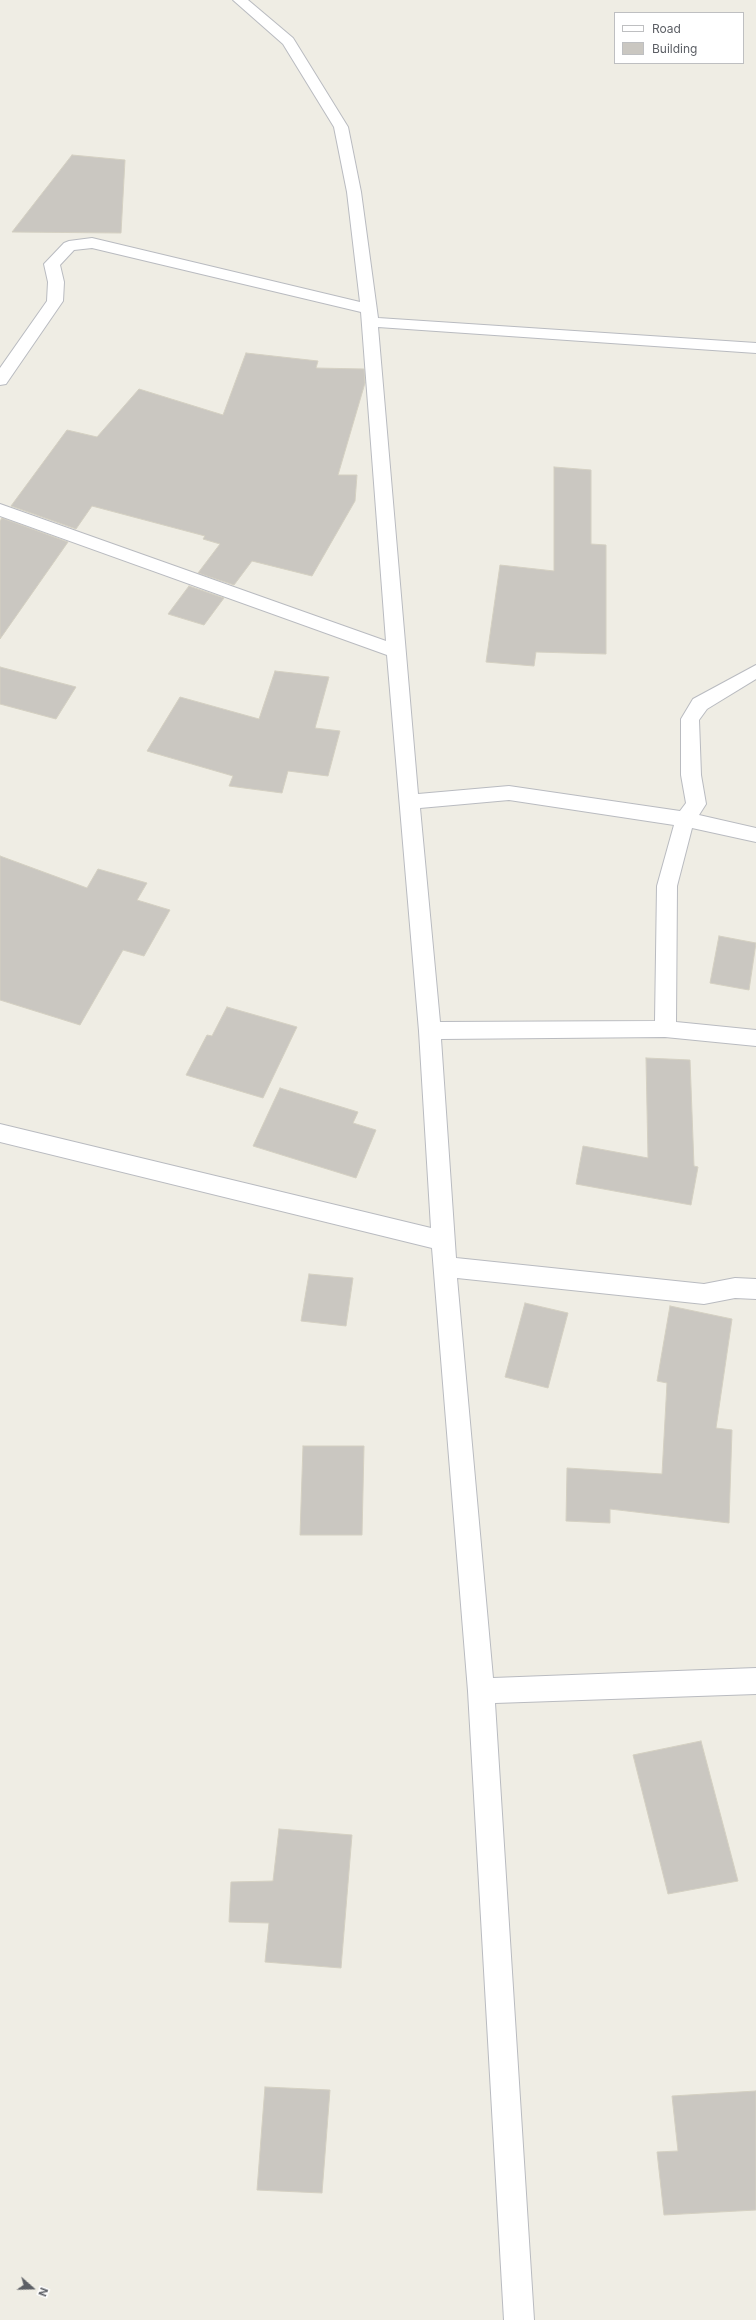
<!DOCTYPE html>
<html>
<head>
<meta charset="utf-8">
<style>
  body { margin:0 }
  #map { position:relative; width:756px; height:2320px; overflow:hidden; background:#efede4; font-family:Inter,sans-serif }
  canvas { display:block }
  .legend { position:absolute; left:614px; top:12px; width:130px; height:52px; box-sizing:border-box; background:#fff; border:1px solid #bebfc1; margin:0; padding:5px 7px; list-style:none; font-size:12px; color:#5c5f65 }
  .legend li { display:flex; align-items:center; gap:8px; height:20px }
  .legend b { width:20px; border:1px solid #bebfc1 }
  .north { position:absolute; left:12px; top:2268px; width:40px; height:40px; -webkit-text-stroke:3px #fff; paint-order:stroke; rotate:110deg; font-size:11px; font-weight:700; line-height:16px; text-align:center; color:#5c5f65 }
  .north::after { content:''; display:block; margin:auto; width:14px; height:18px; background:#5c5f65; clip-path:polygon(50% 0,100% 100%,50% 72%,0 100%) }
</style>
</head>
<body>
<div id="map">
<canvas width="756" height="2320"></canvas>
<ul class="legend">
<li><b style="height:5px;background:#fff"></b>Road</li>
<li><b style="height:11px;background:#cac7c1"></b>Building</li>
</ul>
<div class="north">N</div>
</div>
<script>
const g = document.querySelector('canvas').getContext('2d');
g.lineJoin = 'round';
function fillPath(path, color) {
  g.fillStyle = color;
  g.fill(path, 'evenodd');
}
function shape(rows) {
  const path = new Path2D();
  for (const r of rows) {
    path.moveTo(r[0], r[1]);
    for (let i = 2; i < r.length; i += 2) path.lineTo(r[i], r[i + 1]);
  }
  return path;
}
function trace(path, color, width, dash) {
  g.strokeStyle = color;
  g.lineWidth = width;
  g.lineCap = dash ? 'butt' : 'round';
  g.setLineDash(dash || []);
  g.stroke(path);
}
const building = shape([
  [72,155,125,160,121,233,12,232,72,155],
  [246,353,318,361,316,368,364,369,365,383,338,475,357,475,355,501,312,576,252,561,234,585,198,573,220,544,203,539,205,536,92,506,76,529,11,506,67,430,97,437,139,389,223,415,246,353],
  [554,467,591,470,591,544,606,545,606,654,536,652,534,666,486,662,500,565,554,571,554,467],
  [2,518,68,542,0,639,0,521,2,518],
  [189,586,224,598,204,625,168,614,189,586],
  [0,667,76,687,56,719,0,704,0,667],
  [275,671,329,677,315,728,340,731,328,776,288,771,282,793,229,786,233,776,147,751,180,697,259,719,275,671],
  [0,856,87,888,98,869,147,883,137,900,170,910,144,956,123,950,80,1025,0,1000,0,856],
  [719,936,756,943,749,990,710,983,719,936],
  [227,1007,297,1027,263,1098,186,1075,207,1035,212,1036,227,1007],
  [646,1058,690,1060,694,1166,698,1167,691,1205,576,1184,583,1146,648,1158,646,1058],
  [280,1088,358,1112,353,1123,376,1130,356,1178,253,1146,280,1088],
  [309,1274,353,1278,346,1326,301,1321,309,1274],
  [525,1303,568,1313,548,1388,505,1377,525,1303],
  [670,1306,732,1319,716,1428,732,1430,729,1523,610,1509,610,1523,566,1521,567,1468,662,1474,667,1383,657,1381,670,1306],
  [303,1446,364,1446,362,1535,300,1535,303,1446],
  [701,1741,738,1881,668,1894,633,1755,701,1741],
  [279,1829,352,1835,341,1968,265,1962,269,1923,229,1922,231,1882,273,1881,279,1829],
  [265,2087,330,2090,322,2193,257,2190,265,2087],
  [756,2091,756,2210,664,2215,657,2152,678,2151,672,2096,756,2091]
]);
const minor = shape([
  [233,0,248,0,293,38,348,127,361,192,378,318,756,343,756,353,378,327,418,794,509,786,680,811,686,803,681,775,681,719,693,699,756,665,756,679,707,709,699,720,701,775,706,804,699,815,756,828,756,842,692,828,677,886,676,1022,756,1030,756,1046,665,1037,441,1039,456,1258,704,1284,735,1278,756,1279,756,1299,735,1298,704,1304,457,1278,493,1678,756,1668,756,1694,495,1703,534,2320,504,2320,468,1691,432,1248,0,1142,0,1124,431,1228,419,1031,387,655,0,516,0,504,386,641,361,312,92,248,74,250,60,265,64,282,63,301,6,384,0,385,0,368,47,301,48,282,44,264,64,243,69,241,92,238,360,302,347,192,334,127,283,44,233,0],
  [509,800,674,825,657,886,655,1021,440,1022,420,808,509,800]
]);
fillPath(building, '#cac7c1');
trace(building, '#d4d0c2', 1);
trace(minor, '#b9bbc0', 2);
fillPath(minor, '#fff');
</script>
</body>
</html>
